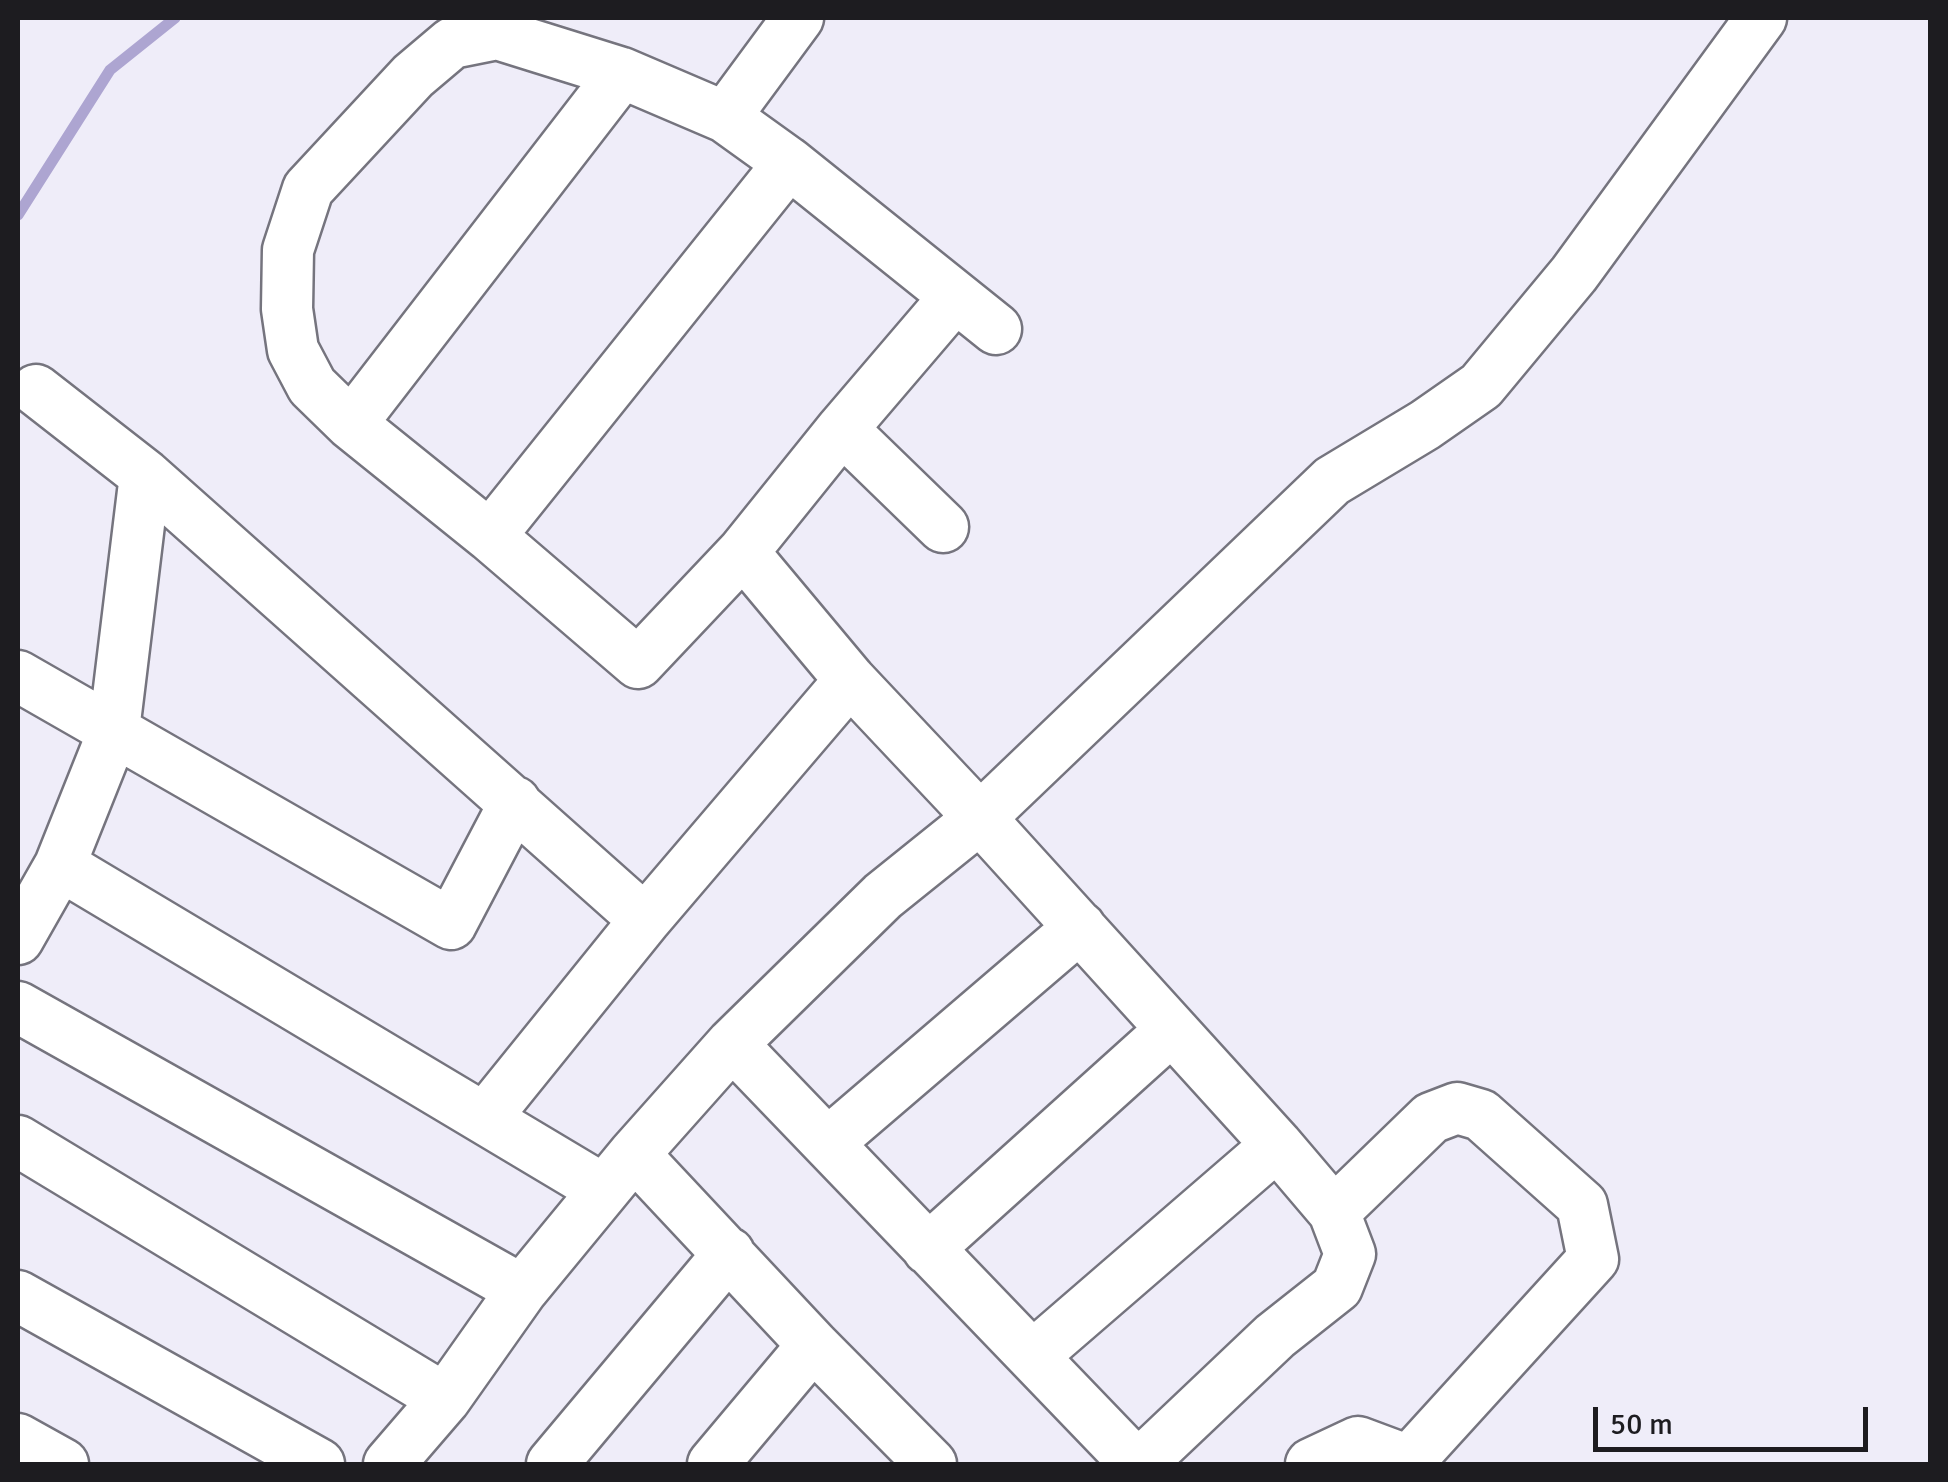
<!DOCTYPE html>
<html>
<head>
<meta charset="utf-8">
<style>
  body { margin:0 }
  #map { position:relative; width:1948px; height:1482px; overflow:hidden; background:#efedf9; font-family:Signika,sans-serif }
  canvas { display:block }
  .frame { position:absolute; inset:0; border:20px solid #1d1c20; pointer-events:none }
  .scale { position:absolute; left:1593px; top:1407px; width:275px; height:45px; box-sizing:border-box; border:5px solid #1d1c20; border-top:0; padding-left:12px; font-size:30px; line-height:35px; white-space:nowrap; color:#1d1c20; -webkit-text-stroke:8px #efedf9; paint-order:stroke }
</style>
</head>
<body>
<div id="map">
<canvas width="1948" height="1482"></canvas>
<div class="frame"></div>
<div class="scale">50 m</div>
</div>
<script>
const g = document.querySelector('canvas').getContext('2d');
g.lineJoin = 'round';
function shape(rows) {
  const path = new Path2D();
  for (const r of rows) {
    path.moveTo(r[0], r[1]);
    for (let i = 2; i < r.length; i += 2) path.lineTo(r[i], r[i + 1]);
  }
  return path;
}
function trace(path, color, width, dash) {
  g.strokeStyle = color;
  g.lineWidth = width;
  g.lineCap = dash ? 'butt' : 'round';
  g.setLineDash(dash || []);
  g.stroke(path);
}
const stream = shape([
  [18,215,110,70,175,18]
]);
const minor = shape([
  [725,117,798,18],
  [954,298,842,429,743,552,638,663,490,536,351,424,312,386,293,350,287,309,288,250,308,189,413,76,452,43,497,34,622,73,725,117,789,163,996,329],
  [36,390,145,475,645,920],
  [351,424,622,73],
  [842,429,943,527],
  [490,536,789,163],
  [743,552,850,680,980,818,1277,1145,1334,1212,1431,1118,1457,1108,1481,1115,1582,1205,1593,1259,1409,1461,1411,1464],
  [18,676,451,924,515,802],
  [60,865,604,1190],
  [18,939,60,865,114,730,145,475],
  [18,1007,522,1290],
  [732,1044,1136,1464],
  [485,1118,645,920,850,680],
  [18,1141,445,1399],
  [829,1142,1080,927],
  [634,1154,813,1345,931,1464],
  [928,1249,1171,1030],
  [18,1296,319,1464],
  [1034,1355,1277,1145],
  [18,1439,63,1464],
  [389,1464,445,1399,522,1290,634,1154,732,1044,883,896,980,818,1332,481,1425,425,1481,386,1574,274,1761,18],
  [552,1464,729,1253],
  [713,1464,813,1345],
  [1140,1464,1275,1336,1337,1287,1350,1254,1334,1212],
  [1311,1464,1358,1442,1409,1461]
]);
trace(stream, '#ada5d1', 11);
trace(minor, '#75747e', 55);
trace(minor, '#fff', 50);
</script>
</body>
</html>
